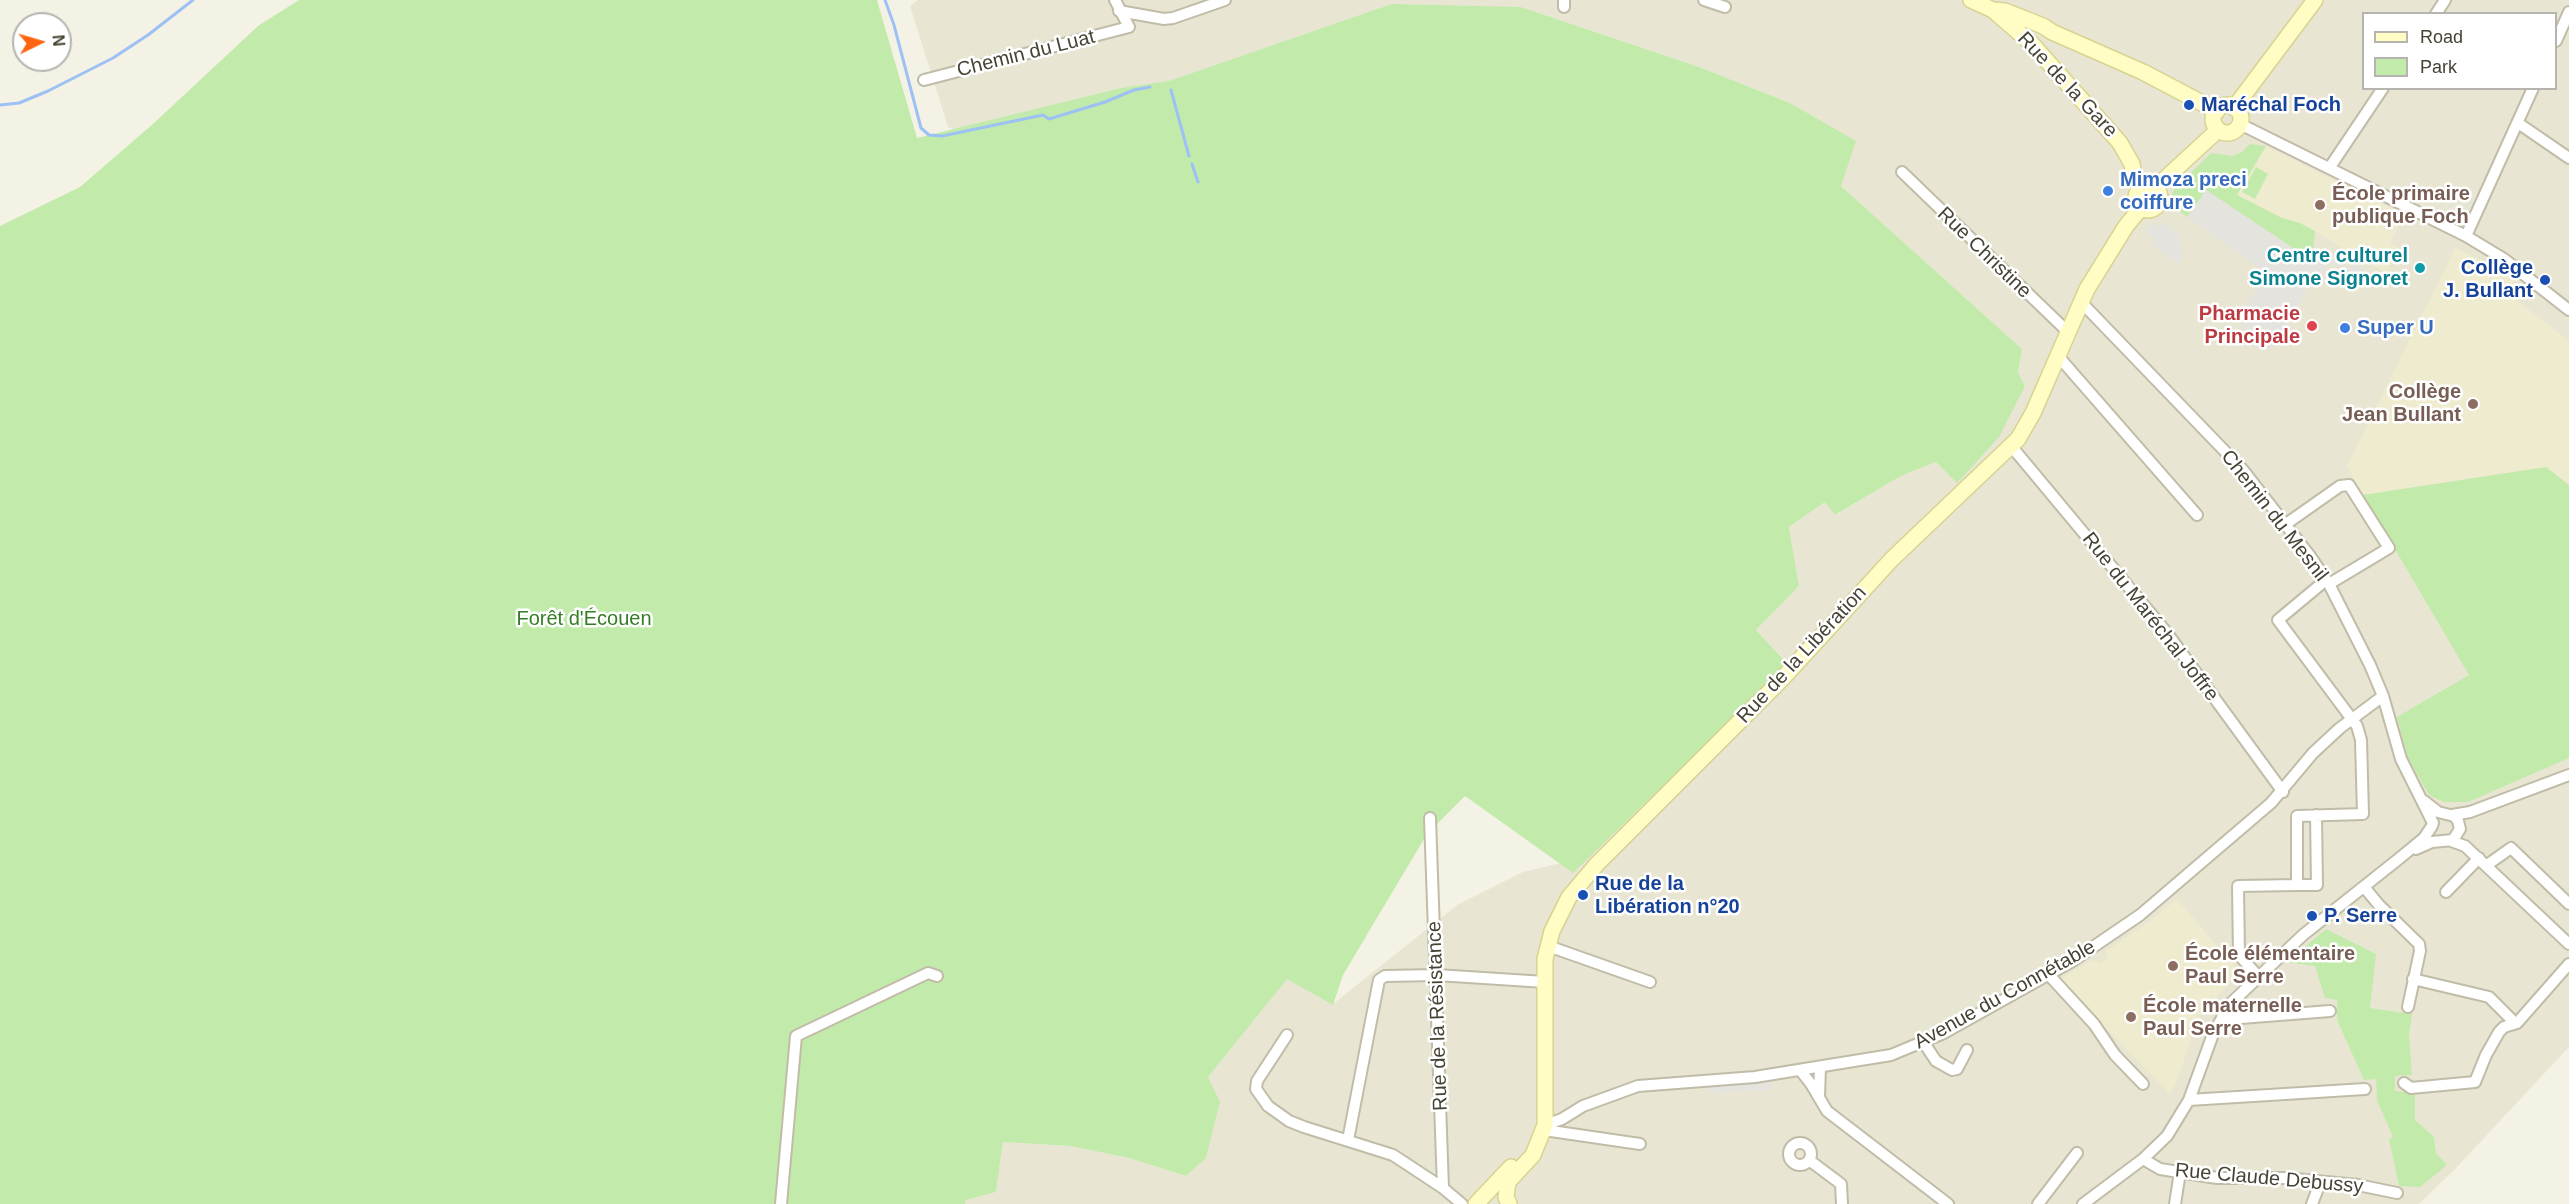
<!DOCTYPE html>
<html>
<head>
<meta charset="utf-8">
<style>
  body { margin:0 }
  #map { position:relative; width:2569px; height:1204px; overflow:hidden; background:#f4f2e5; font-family:Helvetica,sans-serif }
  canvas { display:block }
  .legend { position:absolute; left:2362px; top:12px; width:195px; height:78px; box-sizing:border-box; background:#fff; border:2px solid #b5b4ae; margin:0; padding:8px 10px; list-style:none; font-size:18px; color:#474334 }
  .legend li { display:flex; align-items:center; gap:12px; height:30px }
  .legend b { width:30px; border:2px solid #b5b4ae }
  .north { position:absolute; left:12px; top:12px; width:60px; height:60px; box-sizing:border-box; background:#fff; border:2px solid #b5b4ae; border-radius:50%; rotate:85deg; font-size:16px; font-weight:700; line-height:24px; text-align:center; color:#474334 }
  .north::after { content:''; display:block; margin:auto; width:21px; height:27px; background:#ff6411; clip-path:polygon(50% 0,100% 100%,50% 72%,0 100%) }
</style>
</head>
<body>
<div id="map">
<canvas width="2569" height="1204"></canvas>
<ul class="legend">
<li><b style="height:8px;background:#fffcc4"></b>Road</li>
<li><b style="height:16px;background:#c2ebab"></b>Park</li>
</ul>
<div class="north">N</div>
</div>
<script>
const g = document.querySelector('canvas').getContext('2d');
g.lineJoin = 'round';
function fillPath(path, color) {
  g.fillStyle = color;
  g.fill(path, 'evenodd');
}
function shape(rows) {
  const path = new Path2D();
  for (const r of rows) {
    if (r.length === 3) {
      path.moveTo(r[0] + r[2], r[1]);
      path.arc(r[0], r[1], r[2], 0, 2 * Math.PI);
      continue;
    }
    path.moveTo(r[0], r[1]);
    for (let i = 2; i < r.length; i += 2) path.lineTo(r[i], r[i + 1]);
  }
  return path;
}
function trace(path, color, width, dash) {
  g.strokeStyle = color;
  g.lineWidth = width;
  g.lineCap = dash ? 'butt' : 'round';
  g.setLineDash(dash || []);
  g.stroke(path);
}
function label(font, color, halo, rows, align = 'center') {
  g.font = font + ' Helvetica,sans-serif';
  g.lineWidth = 5;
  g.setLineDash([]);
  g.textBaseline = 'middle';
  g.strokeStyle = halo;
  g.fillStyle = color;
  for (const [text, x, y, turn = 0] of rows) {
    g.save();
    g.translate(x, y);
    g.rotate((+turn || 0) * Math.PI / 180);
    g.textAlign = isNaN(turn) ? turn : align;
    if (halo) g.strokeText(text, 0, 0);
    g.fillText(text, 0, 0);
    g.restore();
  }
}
const residential = shape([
  [918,0,2569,0,2569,1047,2455,1169,2419,1204,965,1204,965,1200,996,1192,1003,1142,1070,1146,1129,1158,1187,1176,1207,1078,1287,978,1333,1004,1457,905,1523,872,1590,856,1788,663,1756,630,1799,586,1789,527,1825,502,1836,515,1901,476,1936,462,1957,482,2025,386,2018,372,2022,349,1841,186,1790,103,1699,67,1521,7,1006,149,948,127,910,6],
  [2364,14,2556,14,2556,88,2364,88]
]);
const education = shape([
  [2266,146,2404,215,2390,243,2399,248,2386,273,2300,223,2282,218,2237,195],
  [2455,248,2513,274,2515,299,2569,341,2569,485,2546,467,2363,495,2347,466],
  [2177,899,2240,973,2204,1010,2197,1021,2176,1084,2170,1094,2059,980,2091,960,2100,963,2107,957,2106,951,2150,921]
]);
const green = shape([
  [299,0,877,0,917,138,1121,88,1169,81,1392,4,1521,7,1699,67,1790,103,1856,141,1841,186,2022,349,2018,372,2025,386,1999,437,1957,483,1936,462,1901,476,1835,515,1825,502,1789,527,1799,586,1756,630,1788,664,1573,873,1465,796,1427,834,1343,975,1333,1005,1287,979,1208,1077,1220,1102,1206,1158,1186,1176,1129,1158,1070,1146,1003,1142,996,1192,966,1200,965,1204,0,1204,0,226,80,187,154,123,258,26],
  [2250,144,2266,146,2237,195,2282,218,2300,223,2315,231,2313,251,2293,248,2206,190,2187,217,2173,205,2172,194,2174,189,2211,153,2232,156,2242,152],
  [2256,167,2268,174,2255,199,2242,192],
  [2546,467,2569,485,2569,758,2468,802,2444,802,2429,795,2408,758,2397,717,2469,675,2363,495],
  [2326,929,2376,954,2370,1008,2412,1014,2409,1035,2412,1075,2395,1076,2395,1091,2415,1093,2415,1120,2434,1137,2436,1153,2447,1165,2420,1187,2399,1186,2389,1139,2393,1137,2377,1100,2376,1079,2364,1080,2337,1020,2337,1000,2325,998,2315,966,2287,962]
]);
const parking = shape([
  [2206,190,2293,248,2321,253,2349,269,2354,263,2379,279,2372,289,2330,263,2314,286,2310,284,2272,350,2256,348,2246,344,2240,313,2267,273,2187,217],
  [2161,221,2179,235,2183,257,2178,264,2151,245,2155,239,2145,231,2152,224,2157,227],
  [1772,1080,1770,1090,1710,1093,1707,1085]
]);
const stream = shape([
  [885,0,894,25,921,128,929,135,942,136,1043,115,1049,119,1105,102,1134,90,1150,87],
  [1171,90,1189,156],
  [0,105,19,103,48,91,113,58,148,35,193,0],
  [1192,164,1198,182]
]);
const street = shape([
  [1704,0,1725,7],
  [1564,7,1564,0],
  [1119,11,1164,19,1173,18,1225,0],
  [2436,14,2445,0],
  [2556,41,2569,12],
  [924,80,1129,27,1115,0],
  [2518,123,2569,158],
  [2240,124,2466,236,2504,259,2569,310],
  [2330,167,2383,88],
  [1902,172,2068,332],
  [2466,236,2533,88],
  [2081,302,2243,470,2310,556,2329,584,2370,665,2383,696,2401,759,2433,823],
  [2058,356,2197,515],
  [2012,447,2167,633,2283,792],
  [2286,524,2340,486,2349,485,2389,548,2329,584],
  [2452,815,2470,812,2569,775],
  [1430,818,1443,1188,1462,1204],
  [2451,841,2465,846,2569,944],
  [2416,849,2432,842,2453,840,2460,829,2458,821,2454,816,2438,812,2424,801],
  [2487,865,2511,848,2569,904],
  [2297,885,2317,885,2316,815],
  [2364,887,2379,905,2419,944,2420,951,2408,1007],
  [2446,892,2479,858],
  [1548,946,1650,982],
  [2049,975,2094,1024,2115,1055,2143,1084],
  [2258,976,2239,955,2238,886,2297,885,2297,816,2363,814,2361,740,2357,726,2278,620,2326,580],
  [2413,979,2489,997,2511,1019,2512,1024],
  [2222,1017,2241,1018,2330,1011],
  [1287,1035,1257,1081,1256,1089,1268,1106,1289,1121,1304,1127,1393,1155,1443,1188],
  [1924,1043,1936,1061,1952,1070,1957,1069,1967,1050],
  [1800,1070,1811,1084,1827,1111,1948,1204],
  [2404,1083,2411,1088,2475,1082,2486,1055,2499,1032,2504,1027,2517,1023,2569,964],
  [1819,1097,1820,1067],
  [2189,1100,2365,1089],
  [1545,1125,1562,1119,1583,1106,1638,1086,1755,1077,1891,1055,1944,1033,2071,962,2140,915,2271,803,2313,753,2340,728,2383,696],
  [1544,1130,1640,1144],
  [1348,1140,1379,980,1385,976,1437,975,1545,982],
  [1800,1154,11],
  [2143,1159,2160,1169,2217,1178,2285,1178,2358,1185,2397,1193],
  [1809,1160,1841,1184,1842,1204],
  [781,1204,796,1036,928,973,937,976],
  [2038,1204,2077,1153],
  [2083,1204,2143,1159,2167,1136,2189,1100,2213,1034,2230,1004,2303,935,2401,857,2424,838,2432,826],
  [2175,1204,2180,1172],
  [2312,1204,2320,1183]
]);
const secondary = shape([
  [1971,0,1993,10,2032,44,2120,143,2132,164,2135,180,2143,187],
  [1993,10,2005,11,2043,26,2052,32,2143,72,2217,111],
  [2227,119,14],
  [2234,108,2315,0],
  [2148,198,12],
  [2155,188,2218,130],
  [1476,1204,1511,1167],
  [1509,1204,1506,1197,1508,1182,1533,1155,1545,1125,1545,959,1552,931,1569,897,1597,864,1782,679,1892,559,2018,439,2033,413,2087,289,2126,226,2141,208]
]);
const markers = [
  [2189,105,6,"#1a4fb4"],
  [2108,191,6,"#3f7fe0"],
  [2320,205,6,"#8d6e63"],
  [2420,268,6,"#0f9aa8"],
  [2545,280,6,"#1a4fb4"],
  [2312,326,6,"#e0444e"],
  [2345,328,6,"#3f7fe0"],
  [2473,404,6,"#8d6e63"],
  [1583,895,6,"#1a4fb4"],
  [2312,916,6,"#1a4fb4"],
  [2173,966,6,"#8d6e63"],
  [2131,1017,6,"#8d6e63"]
];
const streetNames = [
  ["Chemin du Luat",1026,54,-14],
  ["Rue de la Gare",2067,85,47],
  ["Rue Christine",1984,253,44],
  ["Chemin du Mesnil",2274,516,52],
  ["Rue du Maréchal Joffre",2150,617,52],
  ["Rue de la Libération",1802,655,-47],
  ["Avenue du Connétable",2005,995,-29],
  ["Rue de la Résistance",1438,1016,-92],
  ["Rue Claude Debussy",2269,1179,5]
];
const transitNames = [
  ["Maréchal Foch",2201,105],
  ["Collège",2533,268,"right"],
  ["J. Bullant",2533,291,"right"],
  ["Rue de la",1595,884],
  ["Libération n°20",1595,907],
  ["P. Serre",2324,916]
];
const shopNames = [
  ["Mimoza preci",2120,180],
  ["coiffure",2120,203],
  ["Super U",2357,328]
];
const educationNames = [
  ["École primaire",2332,194],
  ["publique Foch",2332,217],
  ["Collège",2461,392,"right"],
  ["Jean Bullant",2461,415,"right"],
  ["École élémentaire",2185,954],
  ["Paul Serre",2185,977],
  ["École maternelle",2143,1006],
  ["Paul Serre",2143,1029]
];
const cultureNames = [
  ["Centre culturel",2408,256],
  ["Simone Signoret",2408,279]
];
const healthNames = [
  ["Pharmacie",2300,314],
  ["Principale",2300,337]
];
const parkNames = [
  ["Forêt d'Écouen",584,619]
];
fillPath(residential, '#e8e6d3');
fillPath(education, '#eeebce');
fillPath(green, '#c2ebab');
fillPath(parking, '#e4e3de');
trace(stream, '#9dc0f5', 3);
trace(street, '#c0bca7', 14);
trace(secondary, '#d7d392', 18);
trace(street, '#fff', 10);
trace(secondary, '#fffcc4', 15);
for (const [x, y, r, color] of markers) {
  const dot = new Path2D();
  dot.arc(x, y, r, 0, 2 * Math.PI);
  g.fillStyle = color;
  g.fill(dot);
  trace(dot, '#fff', 2);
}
label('20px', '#474334', '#fff', streetNames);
label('bold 20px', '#164399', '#fff', transitNames, 'left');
label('bold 20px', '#366cbe', '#fff', shopNames, 'left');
label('bold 20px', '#785e54', '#fff', educationNames, 'left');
label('bold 20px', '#0d838f', '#fff', cultureNames, 'right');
label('bold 20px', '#be3a42', '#fff', healthNames, 'right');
label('20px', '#347d23', '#fff', parkNames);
</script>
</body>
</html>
